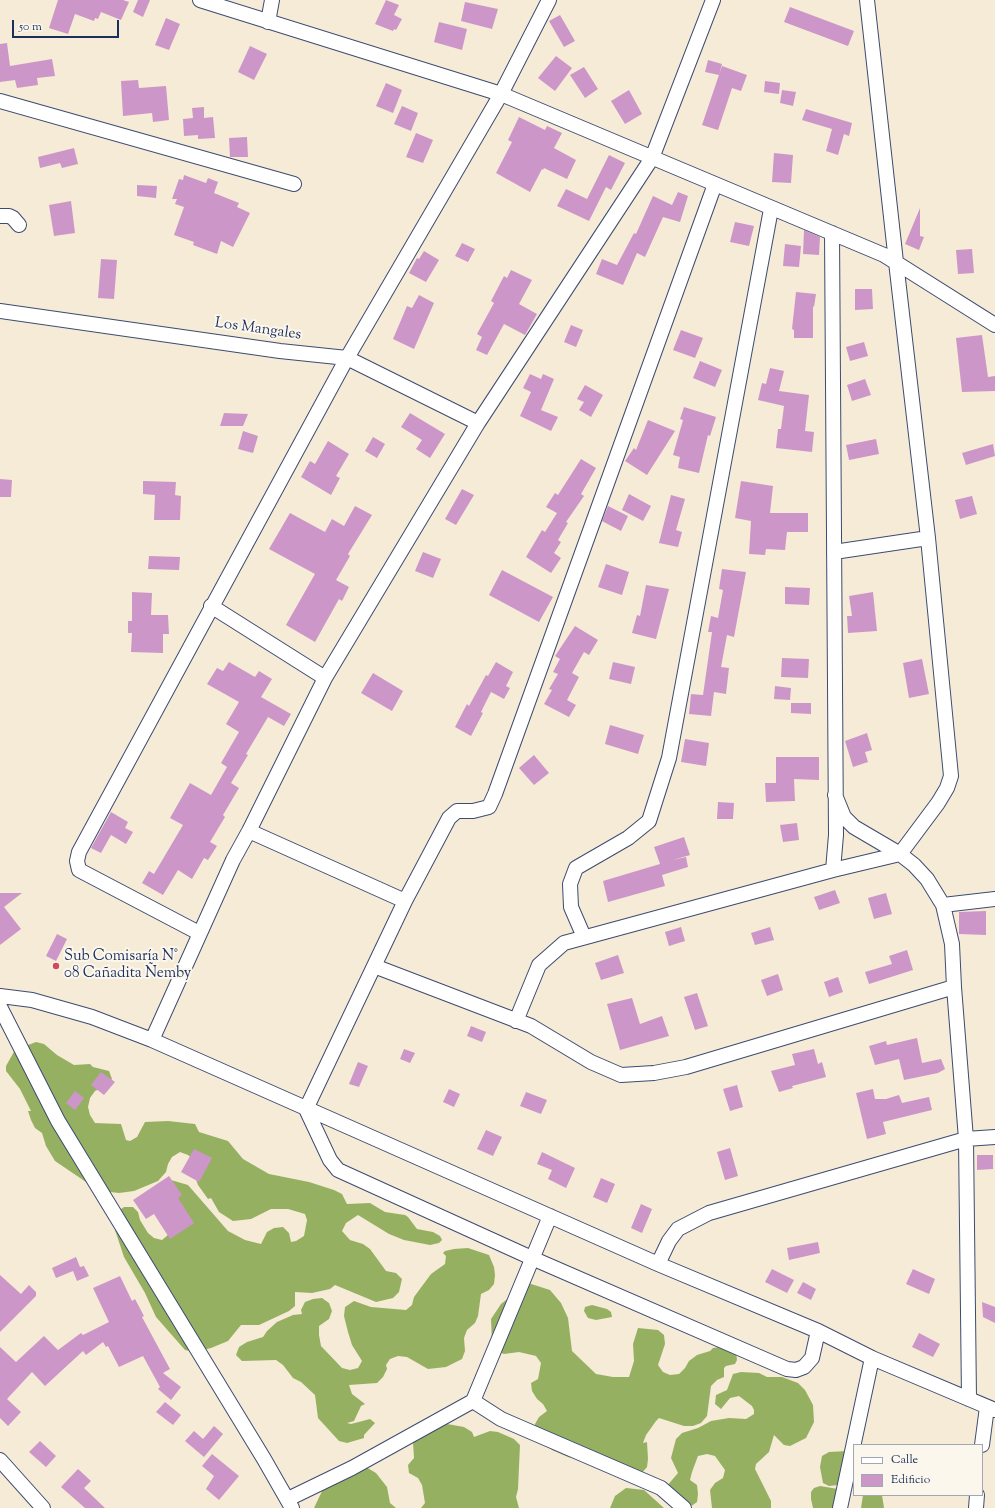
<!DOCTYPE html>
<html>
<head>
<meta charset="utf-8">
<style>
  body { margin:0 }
  #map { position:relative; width:995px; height:1508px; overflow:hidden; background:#f6ebd6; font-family:"Sorts Mill Goudy",serif }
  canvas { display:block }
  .legend { position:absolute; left:853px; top:1444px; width:130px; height:52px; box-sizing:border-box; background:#fbf7ec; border:1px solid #a1a7b3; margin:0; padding:5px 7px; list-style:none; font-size:12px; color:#1b2f5e }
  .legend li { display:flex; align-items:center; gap:8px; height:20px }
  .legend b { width:20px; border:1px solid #a1a7b3 }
  .scale { position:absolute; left:12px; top:20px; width:107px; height:18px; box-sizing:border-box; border:2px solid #1b2f5e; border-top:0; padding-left:5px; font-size:12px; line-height:14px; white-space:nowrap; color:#1b2f5e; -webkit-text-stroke:3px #fbf7ec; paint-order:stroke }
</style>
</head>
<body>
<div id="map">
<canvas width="995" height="1508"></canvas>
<ul class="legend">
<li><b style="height:5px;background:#fff"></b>Calle</li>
<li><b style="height:11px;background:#cc97c8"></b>Edificio</li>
</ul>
<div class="scale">50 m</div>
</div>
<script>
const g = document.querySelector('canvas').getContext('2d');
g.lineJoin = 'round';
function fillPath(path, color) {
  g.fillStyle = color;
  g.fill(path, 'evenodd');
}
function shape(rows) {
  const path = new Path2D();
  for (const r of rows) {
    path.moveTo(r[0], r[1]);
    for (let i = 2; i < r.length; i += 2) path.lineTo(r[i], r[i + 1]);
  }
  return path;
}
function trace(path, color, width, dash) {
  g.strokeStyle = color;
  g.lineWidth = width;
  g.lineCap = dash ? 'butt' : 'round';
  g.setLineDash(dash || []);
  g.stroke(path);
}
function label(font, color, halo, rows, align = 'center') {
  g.font = font + ' "Sorts Mill Goudy",serif';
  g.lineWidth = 4;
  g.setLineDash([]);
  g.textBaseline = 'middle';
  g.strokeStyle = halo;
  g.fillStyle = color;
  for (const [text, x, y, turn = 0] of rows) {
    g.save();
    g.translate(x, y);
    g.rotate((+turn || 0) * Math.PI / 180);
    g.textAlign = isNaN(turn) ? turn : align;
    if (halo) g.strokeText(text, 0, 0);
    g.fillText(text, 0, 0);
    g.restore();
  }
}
const forest = shape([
  [36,1042,44,1044,57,1055,74,1065,90,1064,93,1067,109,1071,112,1079,107,1085,95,1091,90,1098,88,1107,90,1115,95,1123,121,1124,126,1140,130,1141,137,1137,145,1122,168,1121,195,1124,199,1132,228,1141,243,1159,269,1174,309,1182,334,1190,342,1194,347,1204,370,1203,385,1212,405,1215,408,1217,417,1229,433,1232,440,1236,442,1240,439,1243,430,1245,404,1240,389,1234,358,1215,346,1223,342,1231,350,1240,363,1244,370,1249,386,1271,396,1273,402,1279,399,1292,393,1298,376,1302,335,1285,330,1289,312,1293,295,1292,295,1306,289,1311,259,1325,241,1325,228,1341,211,1348,195,1352,185,1350,156,1317,145,1293,124,1257,115,1230,117,1212,124,1207,133,1207,138,1212,140,1220,148,1233,154,1238,162,1240,169,1234,171,1180,188,1185,228,1231,245,1240,261,1244,267,1232,274,1228,283,1227,289,1233,291,1242,296,1241,304,1236,307,1220,305,1214,288,1209,271,1209,251,1219,233,1221,219,1212,211,1198,208,1199,198,1185,195,1177,195,1161,188,1155,180,1152,172,1157,168,1164,166,1172,158,1181,134,1191,119,1193,102,1191,86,1182,55,1161,46,1146,42,1133,35,1128,31,1120,28,1111,31,1111,20,1089,6,1071,6,1066,15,1050],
  [468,1248,489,1255,494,1267,495,1275,494,1284,489,1290,481,1294,478,1316,475,1323,467,1330,464,1338,465,1351,462,1359,446,1367,428,1369,407,1357,398,1356,390,1359,386,1365,387,1369,383,1377,377,1383,349,1385,352,1394,365,1404,361,1406,354,1421,347,1423,351,1424,370,1419,375,1423,364,1435,364,1438,347,1443,339,1441,318,1418,315,1395,301,1382,293,1378,283,1365,276,1360,242,1361,236,1355,239,1347,247,1342,263,1337,267,1331,277,1322,293,1315,302,1314,301,1310,305,1302,313,1299,322,1298,329,1303,332,1311,329,1319,319,1326,319,1335,321,1346,342,1368,350,1370,358,1368,362,1361,352,1345,348,1332,344,1316,345,1307,354,1301,371,1307,406,1310,412,1305,414,1297,431,1274,445,1264,446,1256,443,1253,445,1251,454,1249],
  [525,1282,550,1290,561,1303,568,1318,572,1351,596,1374,613,1377,629,1377,634,1361,633,1344,638,1328,658,1330,664,1335,665,1344,658,1365,663,1372,670,1375,679,1374,685,1368,689,1361,697,1355,710,1351,713,1348,726,1346,736,1352,737,1360,735,1364,726,1366,724,1368,724,1377,717,1380,711,1386,707,1416,701,1423,693,1426,684,1426,659,1418,656,1421,646,1435,643,1443,647,1442,648,1459,647,1467,641,1474,568,1457,552,1450,539,1440,535,1433,535,1424,539,1417,547,1411,543,1404,537,1399,532,1391,531,1383,538,1379,541,1363,536,1356,519,1352,504,1354,496,1351,492,1343,491,1319,501,1304,515,1293],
  [592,1305,607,1309,611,1312,612,1317,596,1320,588,1318,584,1311,585,1307],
  [741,1372,759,1373,767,1377,782,1377,798,1383,805,1390,813,1405,814,1422,806,1438,790,1446,784,1445,774,1435,769,1452,756,1464,755,1469,771,1501,771,1508,712,1508,710,1490,715,1483,723,1478,725,1470,715,1456,707,1454,698,1456,692,1472,690,1480,697,1485,698,1494,697,1502,690,1507,666,1487,678,1473,671,1458,676,1439,682,1433,698,1428,711,1421,729,1418,746,1419,754,1414,754,1410,752,1406,739,1396,730,1398,721,1409,715,1404,716,1395,727,1390,733,1374],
  [447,1424,464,1427,472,1432,474,1437,490,1431,498,1432,514,1439,520,1445,518,1489,516,1497,519,1508,421,1508,425,1503,422,1485,418,1478,409,1473,408,1465,414,1458,413,1442,428,1428],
  [847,1451,854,1453,854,1478,847,1483,838,1485,829,1486,823,1483,820,1467,822,1456,829,1452],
  [366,1467,376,1473,387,1487,390,1503,396,1508,314,1508,324,1487],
  [820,1486,838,1489,841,1508,813,1508,811,1499,811,1492,814,1488],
  [626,1488,644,1490,664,1508,610,1508,615,1496],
  [863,1495,882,1495,884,1508,861,1508]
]);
const building = shape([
  [58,0,123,0,129,2,121,20,101,12,98,19,95,18,94,21,75,14,68,34,49,28],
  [138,0,150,0,143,17,133,12],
  [386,0,399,5,394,15,402,19,396,30,394,29,393,31,375,24],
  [465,2,498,9,492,29,461,21],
  [790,7,854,31,848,46,784,22],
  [560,15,575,41,564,47,549,21],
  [166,18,180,24,169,50,155,45],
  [439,22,467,29,462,50,434,42],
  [7,43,10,66,52,59,55,76,37,78,38,85,17,88,15,80,0,82,0,44],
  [250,46,267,54,254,80,238,72],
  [556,56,572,68,555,91,538,78],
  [708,60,722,64,719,75,705,72],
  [722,66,747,75,741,91,732,88,718,130,702,125],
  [584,67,598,89,585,98,570,75],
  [138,80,139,88,166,86,169,120,153,122,152,113,123,116,121,81],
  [765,81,780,83,779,94,764,92],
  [386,83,402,90,393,113,376,106],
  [629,90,642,114,625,124,611,101],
  [782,90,796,92,793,106,780,103],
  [402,106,418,113,411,131,394,124],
  [204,107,204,118,213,117,215,138,198,139,198,135,184,136,183,119,193,118,192,108],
  [806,109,852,123,849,136,844,134,838,155,826,151,832,129,802,120],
  [519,117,545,130,547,126,562,133,554,148,576,160,567,179,544,168,543,170,542,169,530,192,496,173,512,142,508,140],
  [416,133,433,140,423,163,406,157],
  [247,137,248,157,230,157,229,138],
  [74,148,78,164,62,168,60,163,40,168,38,157],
  [774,153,793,155,791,183,772,182],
  [609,155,625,163,611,190,606,187,589,221,557,206,566,189,587,199],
  [184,175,206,183,208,178,218,182,214,193,239,203,237,207,250,213,233,247,221,241,217,254,193,245,194,242,174,235,184,207,175,204,177,199,172,199,179,179,183,180],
  [137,185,157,186,156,198,137,196],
  [678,192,688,196,680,222,663,217,645,257,637,253,623,285,596,274,602,259,617,265,634,233,636,234,653,196,672,205],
  [71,201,75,233,54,236,49,205],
  [920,208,920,236,924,237,919,250,905,244],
  [735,222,754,226,749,246,730,242],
  [804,230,820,237,819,255,803,254],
  [462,243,475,249,468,262,455,256],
  [785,244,801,246,799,267,783,266],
  [972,249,974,273,958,274,956,250],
  [424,251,439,260,426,282,409,273,417,258,419,259],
  [101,259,117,260,114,299,98,298],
  [511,270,532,280,519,304,537,314,525,335,504,324,487,355,476,350,482,337,477,334,494,303,491,301,504,276,507,278],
  [855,289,872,289,873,309,855,310],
  [796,292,816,294,814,307,813,306,813,338,794,338,794,330,792,329],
  [419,295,434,303,414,349,393,339,407,306,412,308],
  [571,325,583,330,576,347,564,342],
  [681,330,703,338,695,358,673,350],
  [982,335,988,377,995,376,995,391,962,392,956,338],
  [864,342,868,356,850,361,846,347],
  [700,361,722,370,715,387,693,378],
  [770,368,784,371,779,391,809,395,805,431,814,432,812,452,776,448,778,429,781,429,784,406,758,400,762,383,766,384],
  [530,374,541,379,543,374,554,379,541,410,558,417,551,431,520,416,531,392,523,388],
  [865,379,871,395,852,401,847,385],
  [585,385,603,395,591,417,579,410,584,402,577,399],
  [684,407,716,417,710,436,708,435,699,473,678,468,680,457,673,455,683,420,680,419],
  [224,413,248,414,243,426,220,426],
  [410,413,445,434,430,458,416,449,422,440,401,427],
  [648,420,675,431,647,475,625,461,634,448,636,450],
  [243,431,258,436,253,453,238,449],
  [373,437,385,444,377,458,365,451],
  [876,439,879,454,849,460,846,445],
  [328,441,349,454,336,476,340,478,331,495,301,477,310,461,315,464],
  [993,444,995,456,966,465,962,453],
  [581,459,596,468,581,494,584,496,566,522,568,523,558,540,561,542,554,553,561,558,551,573,526,557,542,530,545,532,557,513,546,507,555,493,558,495],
  [0,479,12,480,11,497,0,497],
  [143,481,176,482,175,495,181,496,180,520,154,520,155,495,143,494],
  [741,481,773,486,770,513,808,513,808,532,787,532,785,550,766,549,765,555,749,554,751,521,735,518],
  [462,489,474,495,456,525,445,519],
  [629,494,651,506,643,521,622,510],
  [671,495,685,499,676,530,682,532,678,547,659,543],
  [972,496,977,514,960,519,955,500],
  [355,506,372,515,348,554,350,556,336,580,349,587,342,601,339,599,315,642,286,625,315,574,269,549,290,513,325,532,332,519,344,526],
  [608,506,628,516,621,531,602,521],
  [423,552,441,559,433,578,415,571],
  [149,556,180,557,179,570,148,569],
  [606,564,629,572,622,595,598,587],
  [722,569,746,572,734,637,727,635,721,667,729,668,726,694,714,692,711,716,689,714,691,694,703,695,712,632,708,632,711,616,718,618,723,590,719,589],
  [502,570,553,597,539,622,489,595],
  [646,585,669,589,656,639,632,633,637,615,640,616],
  [785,587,810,588,809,605,785,604],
  [132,592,152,593,151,615,168,615,169,634,163,634,163,653,131,652,132,633,128,633,128,621,132,621],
  [873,592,877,631,848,633,847,616,852,616,849,596],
  [575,626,598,640,589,655,584,652,572,673,579,677,567,700,576,705,569,717,544,704,552,690,549,689,558,674,553,672,560,659,555,656],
  [782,658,809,659,808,678,781,677],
  [922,659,929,694,909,698,903,663],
  [229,662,255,677,259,671,272,679,261,697,291,714,284,726,268,717,246,754,248,755,231,783,239,788,223,815,225,817,210,842,217,846,208,860,204,858,192,879,178,870,163,895,142,883,149,871,154,874,183,825,170,818,190,783,211,795,227,767,221,763,239,732,226,724,239,702,207,684,217,668,223,671],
  [496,662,513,672,506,686,510,688,504,699,491,692,481,712,483,713,471,736,455,727,467,704,469,706,486,675,488,676],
  [613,662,635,667,631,684,609,679],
  [373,673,403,691,392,711,361,693],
  [775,686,791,688,790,700,774,699],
  [791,703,811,703,811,714,791,713],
  [610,725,644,735,638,754,605,744],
  [867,733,872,750,865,752,868,762,853,767,845,741],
  [685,739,709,743,706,766,681,762],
  [534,755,549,773,534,785,519,768],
  [776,757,819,757,819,780,794,779,795,801,766,802,765,783,776,783],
  [718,802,734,803,733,819,717,819],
  [111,812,128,822,125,828,133,832,126,844,111,835,101,853,91,848],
  [797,823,799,840,783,842,780,825],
  [684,837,690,855,673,860,686,857,688,867,662,875,665,886,608,902,603,881,660,864,654,847],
  [835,890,840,903,819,910,814,897],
  [0,893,22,893,4,907,21,929,0,945],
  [886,893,892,914,874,919,868,898],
  [986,911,986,935,959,934,959,912],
  [681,927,685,941,669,946,665,932],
  [770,927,774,940,755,945,751,933],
  [57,934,67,939,56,961,46,956],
  [907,950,913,970,869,984,865,972,892,964,889,956],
  [618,955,624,973,601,980,595,963],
  [778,974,783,990,767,996,761,980],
  [838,977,843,992,829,997,824,982],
  [697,993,708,1026,695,1030,684,997],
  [632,998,640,1024,662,1016,669,1036,620,1050,607,1004],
  [471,1026,486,1032,482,1042,467,1036],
  [917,1038,922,1063,941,1059,945,1069,938,1073,904,1080,899,1059,875,1065,869,1046,886,1041,887,1045],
  [404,1049,415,1053,410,1063,400,1059],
  [814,1049,818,1064,822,1062,826,1077,792,1086,793,1088,779,1092,771,1071,795,1065,792,1054],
  [358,1062,368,1066,359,1087,349,1084],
  [101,1072,115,1082,104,1095,91,1085],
  [737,1085,743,1107,730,1111,723,1089],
  [449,1089,460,1094,454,1107,443,1102],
  [873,1089,875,1099,886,1099,899,1095,902,1103,929,1097,932,1110,883,1122,886,1134,867,1139,856,1093],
  [75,1091,84,1098,75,1110,66,1103],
  [526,1092,547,1100,541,1114,520,1106],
  [486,1130,502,1137,493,1156,477,1149],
  [730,1148,738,1176,725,1180,717,1152],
  [194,1149,212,1158,199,1182,181,1172],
  [542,1152,575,1168,566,1188,548,1179,552,1170,537,1164],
  [977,1155,993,1155,993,1169,977,1170],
  [169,1176,182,1195,178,1198,194,1223,170,1239,154,1214,146,1219,133,1200],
  [601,1178,615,1184,607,1203,593,1197],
  [641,1204,652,1209,642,1233,631,1228],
  [818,1242,820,1253,789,1260,787,1248],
  [76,1257,80,1267,84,1266,89,1276,77,1281,73,1271,56,1278,52,1268],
  [772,1269,794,1280,787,1293,765,1282],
  [913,1269,935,1279,929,1294,906,1284],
  [0,1275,21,1294,29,1285,36,1292,36,1296,0,1332],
  [120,1276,132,1301,135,1299,144,1316,142,1317,170,1369,163,1373,181,1387,171,1400,158,1389,160,1387,143,1356,119,1367,108,1346,106,1347,103,1342,86,1355,83,1351,45,1386,32,1372,7,1399,21,1412,8,1426,0,1418,0,1347,16,1362,44,1336,58,1350,81,1333,83,1335,109,1322,93,1288],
  [803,1282,816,1289,811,1300,797,1293],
  [982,1302,995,1307,995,1323,983,1317],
  [919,1333,940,1344,933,1357,912,1347],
  [165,1402,181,1415,173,1425,156,1412],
  [214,1426,223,1434,204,1457,185,1441,194,1431,203,1439],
  [40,1441,56,1456,46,1467,29,1452],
  [212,1454,239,1476,219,1500,206,1489,214,1476,202,1466],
  [78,1469,91,1481,84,1488,105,1508,85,1508,61,1487]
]);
const minor = shape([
  [200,0,501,94,884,255,995,325],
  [268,22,272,0],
  [0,101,294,184],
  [715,184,495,794,489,807,473,811,457,811,449,818,405,901,306,1109,330,1160,338,1170,534,1259,787,1369,796,1370,804,1367,812,1358,818,1331],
  [0,216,9,216,13,218,19,225],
  [832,233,836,835,833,870],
  [0,311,280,351,347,358,478,423],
  [834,552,928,538],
  [211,606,325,678],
  [835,795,844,817,854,827,900,854,938,803,947,788,951,776,928,538,896,262,867,0],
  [249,831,405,901],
  [943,905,995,899],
  [199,933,79,870,77,861,79,852,347,358,501,94,549,0],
  [584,937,571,907,570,884,576,868,628,838,649,821,669,758,771,209],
  [374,966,531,1026,591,1062,621,1075,654,1073,686,1067,954,987],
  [0,996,32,1000,92,1017,152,1040,658,1264,818,1331,872,1358,995,1410],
  [0,1007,58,1121,264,1459,292,1508],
  [516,1021,539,965,564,943,833,870,900,854,914,865,927,879,943,905,952,944,954,987,966,1139,969,1399],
  [152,1040,233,860,249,831,325,678,478,423,652,158,713,0],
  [658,1264,669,1241,678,1229,709,1213,966,1139,995,1137],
  [473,1401,501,1419,661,1488,684,1508],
  [982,1445,987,1407],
  [0,1460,43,1508],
  [288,1499,352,1468,473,1401,550,1216],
  [840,1508,872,1358],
  [976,1508,977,1495]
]);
const markers = [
  [56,966,4,"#d1495b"]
];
const streetNames = [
  ["Los Mangales",258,330,8]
];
const poiNames = [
  ["Sub Comisaría N°",64,957],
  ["08 Cañadita Ñemby",64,974]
];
fillPath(forest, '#96b062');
fillPath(building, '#cc97c8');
trace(minor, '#3c4b70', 16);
trace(minor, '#fff', 14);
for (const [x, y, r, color] of markers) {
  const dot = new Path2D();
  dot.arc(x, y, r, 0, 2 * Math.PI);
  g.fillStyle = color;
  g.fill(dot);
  trace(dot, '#fbf7ec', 1.5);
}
label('15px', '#1b2f5e', '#fbf7ec', streetNames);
label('15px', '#1b2f5e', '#fbf7ec', poiNames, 'left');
</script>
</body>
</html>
